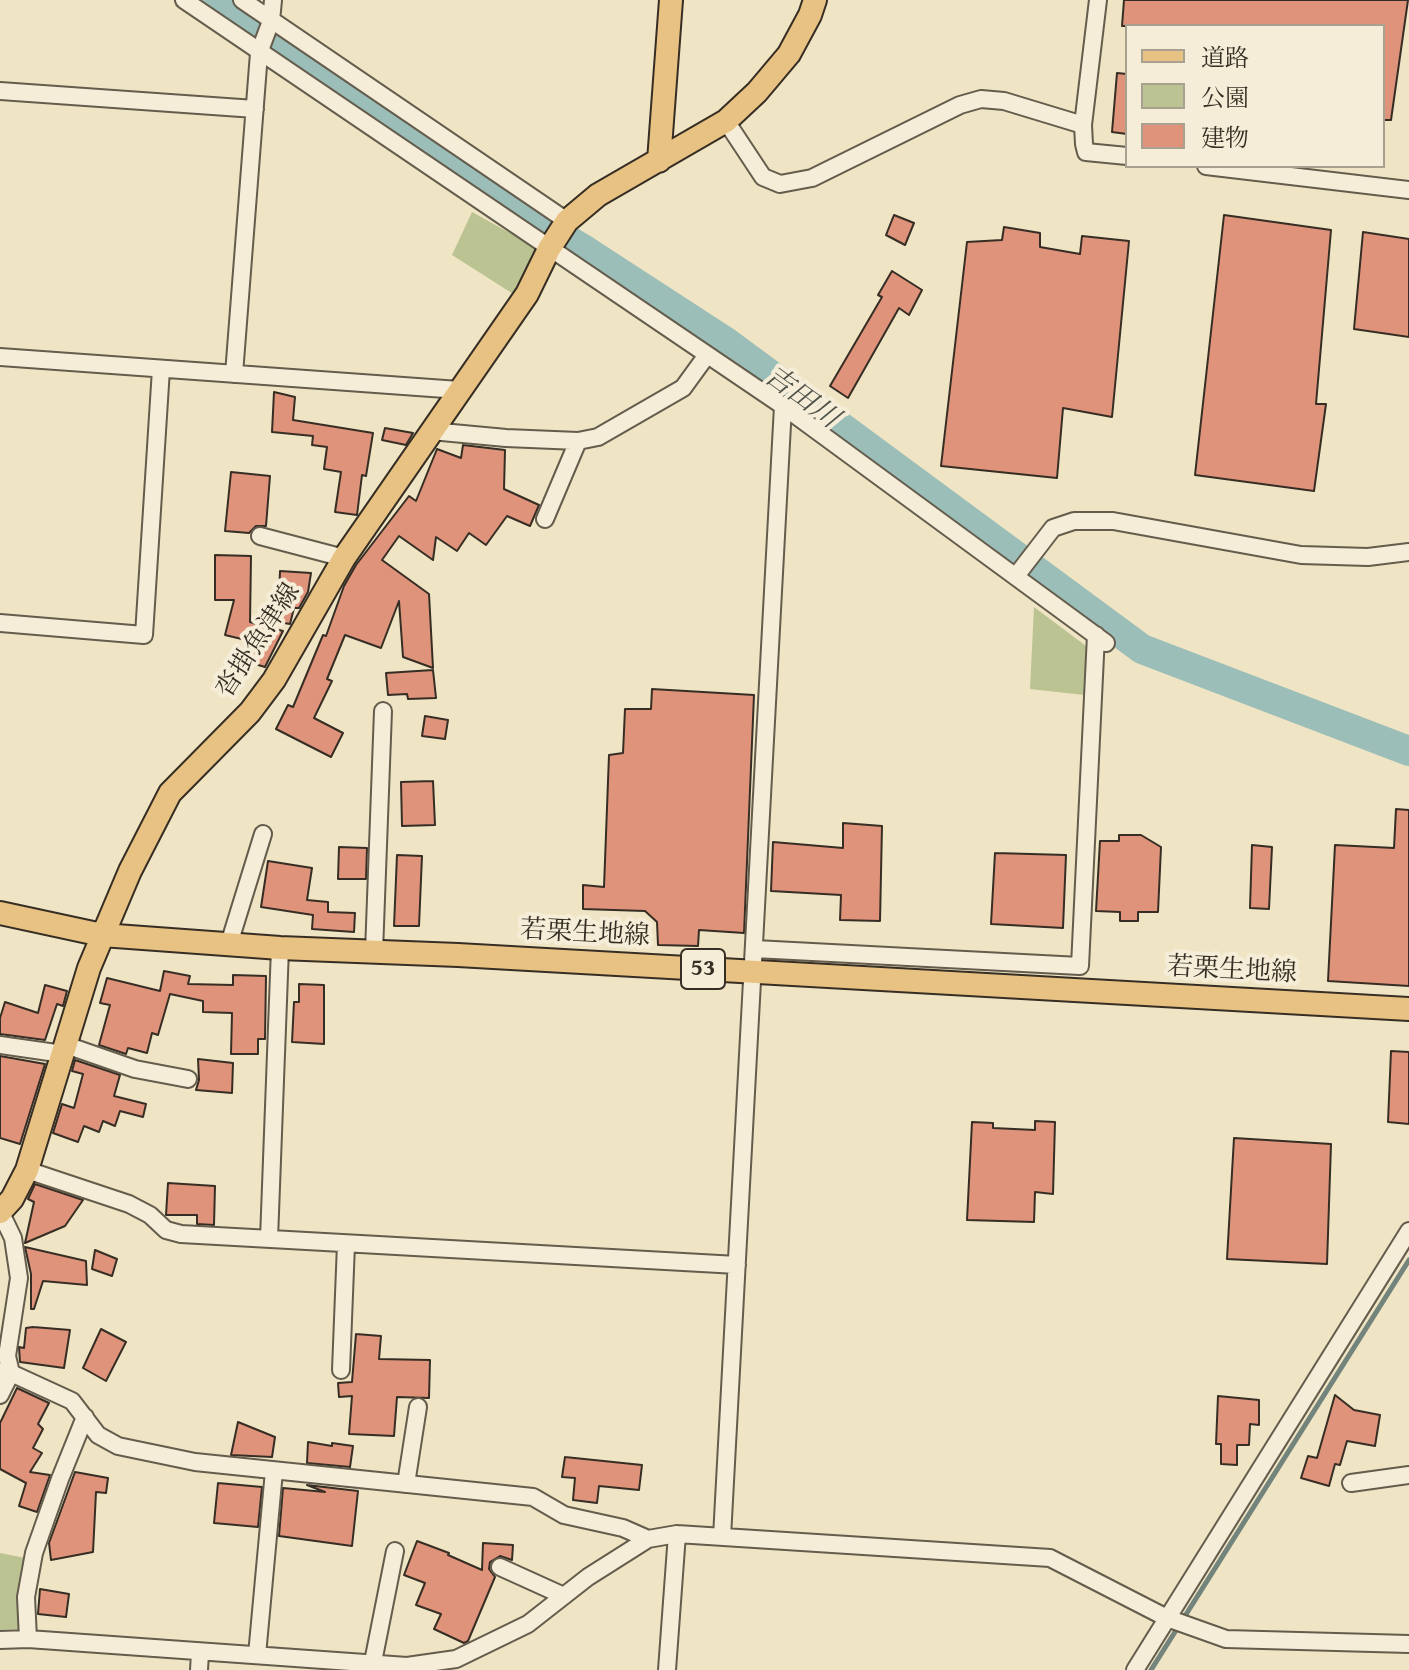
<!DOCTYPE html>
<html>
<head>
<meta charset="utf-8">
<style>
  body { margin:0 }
  #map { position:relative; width:1409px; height:1670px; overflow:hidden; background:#efe4c3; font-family:"Gentium Book Plus","Noto Serif JP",serif }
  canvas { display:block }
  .legend { position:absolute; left:1125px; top:24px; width:260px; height:144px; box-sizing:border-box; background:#f5edd8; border:2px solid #a9a190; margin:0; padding:10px 14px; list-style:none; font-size:24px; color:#362e24 }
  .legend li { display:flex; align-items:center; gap:16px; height:40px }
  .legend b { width:40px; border:2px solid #a9a190 }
</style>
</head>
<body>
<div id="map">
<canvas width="1409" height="1670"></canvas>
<ul class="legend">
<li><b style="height:10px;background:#e8c282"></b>道路</li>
<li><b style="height:22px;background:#bcc392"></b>公園</li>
<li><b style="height:22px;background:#df937b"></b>建物</li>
</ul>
</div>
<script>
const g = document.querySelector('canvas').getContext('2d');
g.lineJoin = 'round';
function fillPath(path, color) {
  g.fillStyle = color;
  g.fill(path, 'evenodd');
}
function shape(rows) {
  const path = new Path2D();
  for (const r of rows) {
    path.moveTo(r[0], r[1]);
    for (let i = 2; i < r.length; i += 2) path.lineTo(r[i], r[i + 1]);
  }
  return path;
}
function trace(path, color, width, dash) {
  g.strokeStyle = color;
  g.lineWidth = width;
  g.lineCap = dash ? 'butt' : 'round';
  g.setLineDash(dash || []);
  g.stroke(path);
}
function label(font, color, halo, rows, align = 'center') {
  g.font = font + ' "Gentium Book Plus","Noto Serif JP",serif';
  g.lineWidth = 8;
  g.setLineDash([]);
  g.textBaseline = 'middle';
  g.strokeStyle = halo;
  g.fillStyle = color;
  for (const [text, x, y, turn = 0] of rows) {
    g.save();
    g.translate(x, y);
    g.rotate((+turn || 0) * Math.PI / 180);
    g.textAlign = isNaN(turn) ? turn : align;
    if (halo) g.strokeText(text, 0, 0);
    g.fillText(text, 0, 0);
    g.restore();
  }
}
const green = shape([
  [472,212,537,248,518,297,452,255],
  [1034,607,1086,646,1084,695,1030,689],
  [0,1553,25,1558,21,1629,0,1630]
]);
const stream = shape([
  [1151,1670,1409,1260]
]);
const river = shape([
  [214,0,457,174,586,251,726,342,1142,649,1409,751]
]);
const building = shape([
  [1124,0,1408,0,1391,120,1383,120,1383,26,1122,26,1124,0],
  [1117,73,1127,74,1127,134,1112,132,1117,73],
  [894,215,914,223,905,245,886,235,894,215],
  [1224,215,1331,230,1316,404,1326,404,1314,491,1195,475,1224,215],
  [1004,227,1040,233,1040,247,1080,254,1082,236,1129,241,1112,417,1063,408,1057,478,941,466,967,242,1002,240,1004,227],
  [1363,232,1409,239,1409,337,1354,329,1363,232],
  [892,271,922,290,909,315,899,308,848,398,830,386,882,297,878,295,892,271],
  [274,392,295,397,293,420,373,433,366,476,362,475,357,515,335,512,341,472,324,469,327,447,312,445,313,436,272,432,274,392],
  [385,428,413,433,406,445,382,440,385,428],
  [463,445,505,450,504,489,539,505,530,526,507,516,486,545,469,533,457,551,436,537,433,560,399,536,382,560,429,594,433,668,403,657,399,601,381,648,345,635,327,679,332,681,314,718,343,733,331,757,276,729,288,705,293,707,323,635,326,636,344,586,356,565,409,496,416,501,437,449,461,458,463,445],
  [231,472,270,476,266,526,256,526,249,533,225,531,231,472],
  [215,555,251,556,250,622,283,631,265,667,248,662,254,642,225,635,234,600,215,600,215,555],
  [280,571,311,573,308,592,299,608,294,608,290,624,278,622,280,571],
  [433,670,436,698,408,699,407,694,388,695,386,673,433,670],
  [652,689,754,695,744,933,699,930,698,946,658,945,657,922,645,911,583,909,583,885,604,887,609,755,623,753,625,709,651,709,652,689],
  [425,716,448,720,445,739,422,736,425,716],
  [433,781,435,825,402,826,401,782,433,781],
  [1396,809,1409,810,1409,986,1328,981,1335,845,1394,848,1396,809],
  [843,823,882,826,880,921,840,920,841,895,771,891,773,842,843,848,843,823],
  [1119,835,1141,835,1161,847,1158,912,1138,912,1138,921,1120,921,1120,912,1096,911,1100,841,1119,841,1119,835],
  [1252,845,1272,847,1269,909,1250,908,1252,845],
  [339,847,367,848,366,879,338,879,339,847],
  [995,853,1066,855,1063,928,991,924,995,853],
  [397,855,422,856,419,926,394,926,397,855],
  [268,861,312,868,307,900,328,902,328,912,355,913,354,932,312,929,313,915,261,907,268,861],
  [164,971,190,976,188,984,233,985,233,975,266,976,265,1039,258,1039,258,1054,231,1054,232,1013,203,1012,203,1001,170,994,158,1035,152,1033,147,1053,128,1048,126,1054,99,1045,110,1005,100,1003,107,978,160,991,164,971],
  [299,984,324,985,324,1044,292,1042,294,1002,299,1002,299,984],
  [45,985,67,991,63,1006,57,1004,45,1040,0,1034,0,1018,5,1002,38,1013,45,985],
  [1391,1051,1409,1052,1409,1124,1388,1122,1391,1051],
  [0,1056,45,1064,20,1144,0,1138,0,1056],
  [198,1059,233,1063,232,1093,196,1090,199,1080,198,1059],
  [75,1060,120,1075,114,1096,146,1104,143,1117,120,1111,115,1126,103,1121,99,1132,84,1126,78,1142,53,1133,62,1104,74,1108,83,1074,72,1071,75,1060],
  [1035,1121,1055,1122,1053,1194,1035,1192,1034,1222,967,1220,972,1122,993,1123,993,1128,1035,1130,1035,1121],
  [1234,1138,1331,1144,1327,1264,1227,1259,1234,1138],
  [168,1183,215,1186,214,1225,197,1224,197,1215,166,1215,168,1183],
  [35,1184,83,1200,65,1226,25,1243,34,1202,28,1199,35,1184],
  [25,1247,86,1261,87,1285,43,1281,34,1309,31,1309,31,1274,25,1247],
  [95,1250,117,1259,112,1276,92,1269,95,1250],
  [33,1327,70,1330,64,1368,20,1362,19,1347,24,1348,26,1328,33,1327],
  [101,1329,126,1342,106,1381,83,1368,101,1329],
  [356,1334,381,1336,379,1359,430,1360,429,1398,397,1397,394,1436,349,1434,352,1396,339,1397,338,1383,352,1382,356,1334],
  [17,1388,49,1403,38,1424,43,1429,33,1448,42,1453,30,1472,50,1475,37,1512,19,1506,26,1483,0,1469,0,1423,17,1388],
  [1335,1395,1354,1410,1380,1415,1375,1446,1347,1441,1340,1465,1335,1464,1329,1486,1301,1478,1308,1456,1317,1458,1335,1395],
  [1218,1396,1259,1400,1259,1425,1250,1424,1249,1445,1237,1445,1237,1465,1221,1464,1221,1444,1216,1444,1218,1396],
  [238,1422,275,1437,272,1457,231,1455,238,1422],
  [308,1442,332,1446,332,1443,353,1446,350,1467,307,1463,308,1442],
  [565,1457,642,1465,639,1490,599,1486,597,1503,573,1500,575,1478,562,1477,565,1457],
  [75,1472,108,1478,106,1493,96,1492,93,1552,51,1560,49,1543,75,1472],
  [218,1483,262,1487,258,1527,214,1523,218,1483],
  [307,1485,358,1491,352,1546,279,1536,283,1488,325,1492,307,1485],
  [417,1541,449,1553,448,1555,482,1570,483,1543,513,1545,512,1560,500,1556,490,1562,489,1569,495,1577,468,1641,464,1643,434,1629,441,1614,416,1605,425,1583,404,1575,417,1541],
  [40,1589,69,1594,66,1617,38,1614,40,1589]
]);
const minor = shape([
  [184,0,783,406,1106,643],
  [242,0,567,221],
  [1098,0,1083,125,1084,144,1086,152,1127,156],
  [0,91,255,109],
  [726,121,763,177,780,184,812,178,960,105,981,99,1004,101,1083,125],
  [1206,166,1409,190],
  [0,357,459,390],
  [234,374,259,53,271,21,273,0],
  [431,431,506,438,578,441,598,437,683,388,707,355],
  [545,519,578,441],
  [260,536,344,558],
  [1016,576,1053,528,1074,521,1113,521,1301,555,1368,557,1409,552],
  [0,623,144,635,161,369],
  [229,944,263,834],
  [755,949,1080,966,1096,635],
  [374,952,383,711],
  [0,1045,63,1054],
  [66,1045,135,1069,188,1079],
  [27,1170,129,1204,150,1215,166,1230,181,1234,737,1265],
  [0,1211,13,1238,19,1278,7,1356,11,1373,72,1401,98,1435,118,1446,195,1462,533,1497,564,1515,623,1528,648,1539],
  [269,1239,280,948],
  [341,1370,346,1244],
  [0,1395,11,1373,2,1371],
  [1351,1483,1409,1475],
  [406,1484,418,1407],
  [722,1537,783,406],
  [500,1567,564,1596],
  [28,1639,26,1597,34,1553,60,1479,85,1417],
  [0,1640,28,1639,407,1666,456,1659,528,1624,588,1577,648,1539,677,1534,1050,1558,1167,1618,1226,1639,1409,1644],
  [257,1655,274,1471],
  [373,1662,395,1551],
  [199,1670,200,1653],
  [667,1670,677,1534],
  [1135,1670,1409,1231]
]);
const major = shape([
  [659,161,671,0],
  [0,913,102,935,280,948,458,955,1409,1009],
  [0,1212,12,1199,27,1170,89,968,130,871,170,793,250,712,274,680,344,558,527,294,549,249,567,221,598,195,726,121,757,92,789,54,810,15,815,0]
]);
const shields = [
  [703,969,44]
];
const shieldNames = [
  ["53",703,969]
];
const streetNames = [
  ["沓掛魚津線",259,641,-57],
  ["若栗生地線",585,934,3],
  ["若栗生地線",1232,971,3]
];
const waterNames = [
  ["吉田川",801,398,36]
];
fillPath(green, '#bcc392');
trace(stream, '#73847d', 5);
trace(river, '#9bbeb9', 30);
fillPath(building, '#df937b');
trace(building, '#362e24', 2);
trace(minor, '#645c4c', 20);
trace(major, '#362e24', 26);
trace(minor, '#f5edd8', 16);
trace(major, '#e8c282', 22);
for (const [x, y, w] of shields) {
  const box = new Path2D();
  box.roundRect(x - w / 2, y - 20, w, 40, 6);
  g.fillStyle = '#f5edd8';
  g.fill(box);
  trace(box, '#362e24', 2);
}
label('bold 24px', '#362e24', null, shieldNames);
label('26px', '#362e24', '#f5edd8', streetNames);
label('italic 28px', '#4f5249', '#f5edd8', waterNames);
</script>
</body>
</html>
